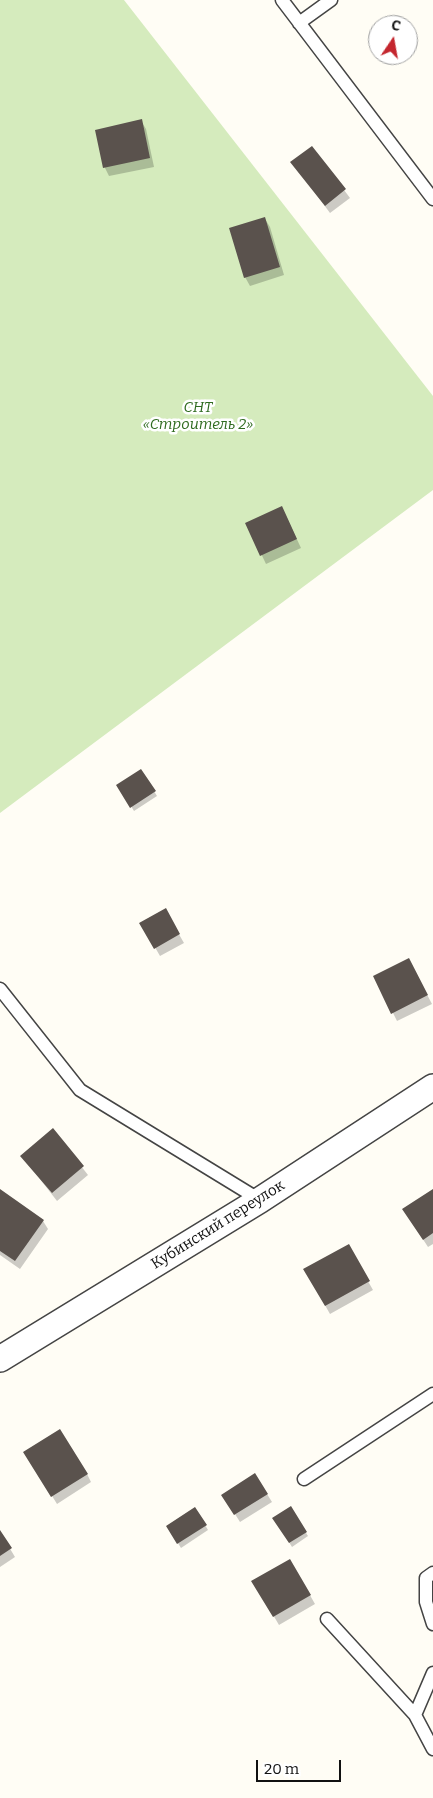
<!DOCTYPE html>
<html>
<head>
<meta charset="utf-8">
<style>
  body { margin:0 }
  #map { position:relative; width:433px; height:1798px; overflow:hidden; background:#fffdf5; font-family:Bitter,serif }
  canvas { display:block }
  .north { position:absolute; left:368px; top:15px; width:50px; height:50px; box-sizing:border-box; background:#fff; border:1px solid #a0a0a0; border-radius:50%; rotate:12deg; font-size:14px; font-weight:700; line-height:20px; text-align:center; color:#111 }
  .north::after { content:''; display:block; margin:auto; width:18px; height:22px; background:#c4262e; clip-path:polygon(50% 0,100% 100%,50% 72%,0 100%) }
  .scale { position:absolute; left:256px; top:1760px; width:85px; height:22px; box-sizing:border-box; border:2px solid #111; border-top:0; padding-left:6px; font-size:15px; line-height:18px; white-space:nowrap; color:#111; -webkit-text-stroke:4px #fff; paint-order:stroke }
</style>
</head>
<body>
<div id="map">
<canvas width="433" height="1798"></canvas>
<div class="north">С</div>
<div class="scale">20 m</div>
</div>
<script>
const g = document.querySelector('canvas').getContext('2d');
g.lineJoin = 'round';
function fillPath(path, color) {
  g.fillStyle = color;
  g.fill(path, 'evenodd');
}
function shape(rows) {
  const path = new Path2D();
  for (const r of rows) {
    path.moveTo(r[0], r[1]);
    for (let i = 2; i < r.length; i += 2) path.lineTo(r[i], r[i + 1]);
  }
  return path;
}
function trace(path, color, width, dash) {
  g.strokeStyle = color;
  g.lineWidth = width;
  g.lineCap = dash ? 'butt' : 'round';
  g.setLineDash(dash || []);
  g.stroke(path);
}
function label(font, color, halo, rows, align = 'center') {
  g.font = font + ' Bitter,serif';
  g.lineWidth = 5;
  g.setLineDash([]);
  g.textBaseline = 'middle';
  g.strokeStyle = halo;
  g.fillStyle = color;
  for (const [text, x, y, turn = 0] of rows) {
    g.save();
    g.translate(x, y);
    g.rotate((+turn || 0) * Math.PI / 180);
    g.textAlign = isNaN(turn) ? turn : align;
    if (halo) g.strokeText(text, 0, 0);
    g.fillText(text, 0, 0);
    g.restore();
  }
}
const green = shape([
  [0,0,124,0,433,396,433,490,0,813]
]);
const shadow = shape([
  [141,121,146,129,154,167,109,176,105,168,97,131],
  [312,147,350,198,330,213,292,162],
  [265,219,270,227,284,275,250,286,245,277],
  [286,516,301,548,266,564,247,524],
  [141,770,157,796,134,811,118,785],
  [165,910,184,943,160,956,141,923],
  [413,968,432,1004,397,1021,393,1013],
  [53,1130,88,1175,57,1201,22,1156],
  [433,1190,433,1244,428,1247,409,1218],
  [0,1191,43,1221,48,1229,20,1269,0,1255],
  [348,1246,373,1290,330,1314,305,1270],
  [25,1452,87,1474,91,1482,57,1504],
  [267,1494,272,1502,240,1522,228,1503],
  [195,1508,208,1530,181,1548,167,1526],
  [290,1508,308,1536,292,1547,274,1518],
  [0,1532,15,1557,0,1567],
  [290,1560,315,1604,279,1625,253,1581]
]);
const building = shape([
  [142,119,150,158,103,168,95,130],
  [312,146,346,189,325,206,290,162],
  [265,217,280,267,244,278,229,228],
  [282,506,297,539,260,556,245,523],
  [141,769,156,791,130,808,116,785],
  [166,908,180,934,154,949,139,923],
  [409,958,428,995,391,1014,373,976],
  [53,1128,84,1166,52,1193,20,1156],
  [0,1189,44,1220,15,1261,0,1251],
  [433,1189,433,1233,423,1240,402,1209],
  [349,1244,370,1281,325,1306,303,1269],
  [60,1429,88,1474,51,1497,23,1452],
  [255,1473,268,1494,234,1515,221,1495],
  [291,1506,307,1532,289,1543,272,1518],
  [195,1507,207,1525,177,1544,166,1526],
  [0,1530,12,1548,0,1556],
  [290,1559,311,1595,273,1617,251,1581]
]);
const service = shape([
  [282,0,433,199],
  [299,23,331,0],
  [0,989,80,1090,260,1200],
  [304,1479,433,1394],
  [433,1573,426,1578,426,1602,433,1624],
  [327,1619,415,1715,433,1749],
  [415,1715,433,1673]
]);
const minor = shape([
  [0,1359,260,1200,433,1087]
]);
const parkNames = [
  ["СНТ",198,408],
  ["«Строитель 2»",198,425]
];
const streetNames = [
  ["Кубинский переулок",218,1225,-32]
];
fillPath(green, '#d5ebbd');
fillPath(shadow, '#0003');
fillPath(building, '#5a524d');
trace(service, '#444', 15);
trace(minor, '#444', 28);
trace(service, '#fff', 12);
trace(minor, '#fff', 25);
label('italic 15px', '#2f6b1f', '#fff', parkNames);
label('15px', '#111', '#fff', streetNames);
</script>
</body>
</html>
